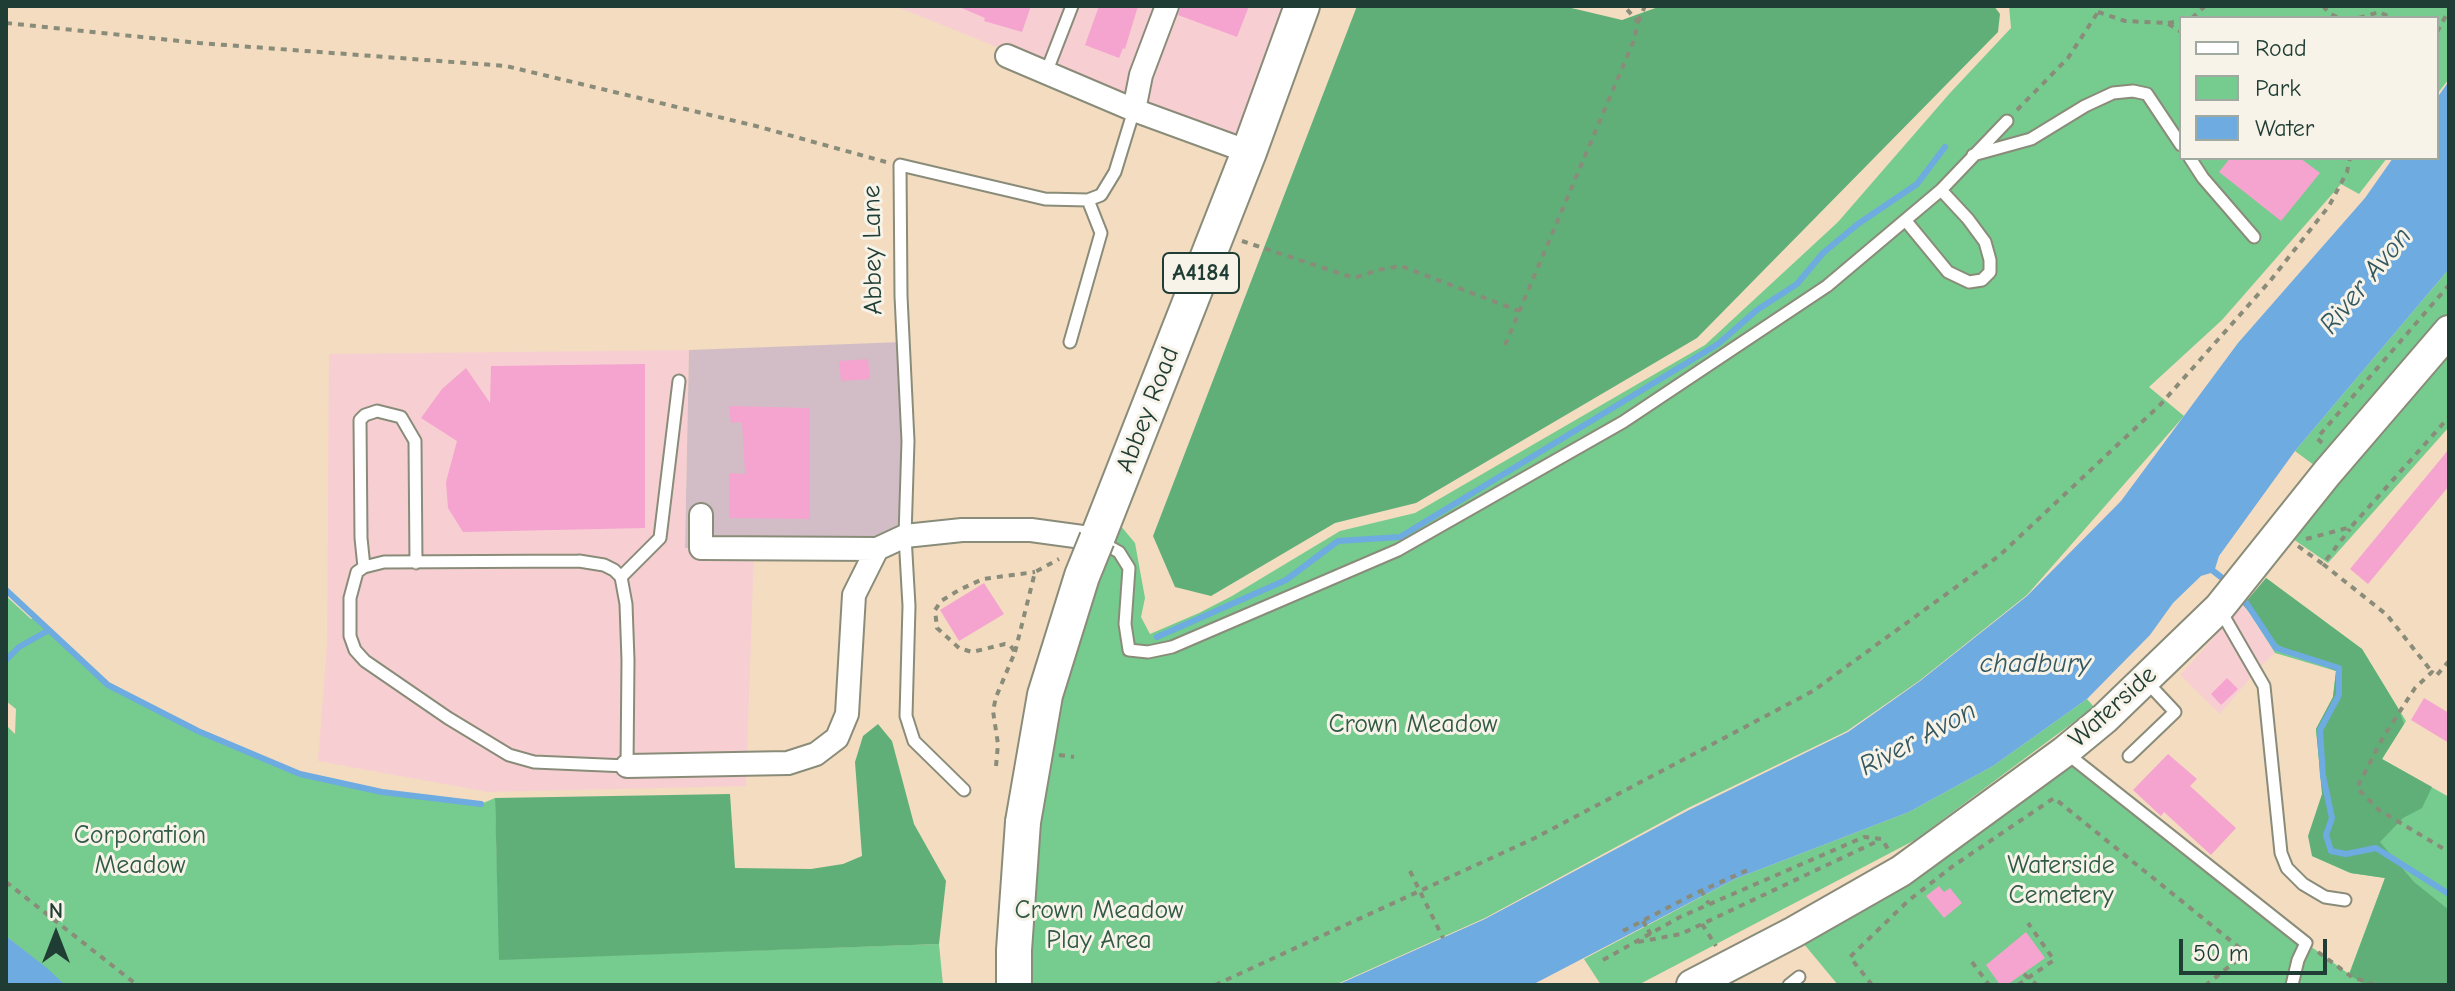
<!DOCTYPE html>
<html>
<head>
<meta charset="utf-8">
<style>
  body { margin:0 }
  #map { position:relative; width:2455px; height:991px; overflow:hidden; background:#f4dcc0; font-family:"Comic Neue",sans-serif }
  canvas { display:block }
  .frame { position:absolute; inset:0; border:8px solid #1f3d34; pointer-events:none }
  .legend { position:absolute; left:2179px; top:16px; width:260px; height:144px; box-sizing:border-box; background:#f7f3e8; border:2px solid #a1aaa0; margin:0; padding:10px 14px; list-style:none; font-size:24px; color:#1f3d34 }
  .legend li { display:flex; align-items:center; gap:16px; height:40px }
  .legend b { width:40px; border:2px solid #a1aaa0 }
  .north { position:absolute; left:16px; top:895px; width:80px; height:80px; -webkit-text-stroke:6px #f7f3e8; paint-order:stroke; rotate:0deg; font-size:22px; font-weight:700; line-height:32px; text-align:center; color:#1f3d34 }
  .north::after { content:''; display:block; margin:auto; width:28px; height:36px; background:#1f3d34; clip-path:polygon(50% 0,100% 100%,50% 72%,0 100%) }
  .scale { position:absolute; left:2179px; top:939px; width:148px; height:36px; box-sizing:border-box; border:4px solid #1f3d34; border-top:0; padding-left:10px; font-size:24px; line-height:28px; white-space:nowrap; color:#1f3d34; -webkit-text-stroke:6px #f7f3e8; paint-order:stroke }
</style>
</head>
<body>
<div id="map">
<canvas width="2455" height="991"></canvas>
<div class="frame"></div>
<ul class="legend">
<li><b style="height:10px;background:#fff"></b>Road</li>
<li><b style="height:22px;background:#76cb8e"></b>Park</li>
<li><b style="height:22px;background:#6eabe0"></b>Water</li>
</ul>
<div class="north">N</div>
<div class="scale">50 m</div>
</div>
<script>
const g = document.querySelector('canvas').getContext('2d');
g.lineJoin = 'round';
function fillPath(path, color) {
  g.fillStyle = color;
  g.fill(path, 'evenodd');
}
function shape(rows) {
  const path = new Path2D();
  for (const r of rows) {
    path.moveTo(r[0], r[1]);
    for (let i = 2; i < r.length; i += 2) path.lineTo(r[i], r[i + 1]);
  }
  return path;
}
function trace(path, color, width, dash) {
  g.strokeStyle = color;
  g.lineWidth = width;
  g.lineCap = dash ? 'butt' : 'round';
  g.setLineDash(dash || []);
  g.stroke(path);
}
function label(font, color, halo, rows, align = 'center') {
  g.font = font + ' "Comic Neue",sans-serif';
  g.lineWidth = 6;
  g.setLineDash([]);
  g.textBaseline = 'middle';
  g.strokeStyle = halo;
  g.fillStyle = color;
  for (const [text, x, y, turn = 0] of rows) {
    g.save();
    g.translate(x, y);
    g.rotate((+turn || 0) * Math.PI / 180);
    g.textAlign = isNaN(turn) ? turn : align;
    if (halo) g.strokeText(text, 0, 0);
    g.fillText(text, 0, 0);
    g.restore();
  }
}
const built = shape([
  [895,6,1295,6,1245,137,1141,105],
  [689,350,685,547,754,550,746,786,488,792,318,761,327,645,329,354],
  [2243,605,2275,653,2257,670,2220,714,2180,675]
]);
const industrial = shape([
  [903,342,905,536,877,549,685,548,689,350]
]);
const green = shape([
  [2009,6,2449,6,2449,79,2437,94,2437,18,2181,18,2181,158,2387,158,2359,194,2341,184,2222,320,2149,387,2184,416,2027,595,1919,681,1847,731,1688,808,1485,918,1335,985,1015,985,1026,822,1110,513,1135,543,1145,598,1141,617,1150,634,1199,613,1232,596,1340,531,1415,513,1705,345,1838,222,1950,93,2011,28],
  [2449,269,2449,427,2328,563,2280,530,2326,474,2295,451],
  [2266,578,2362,649,2406,721,2382,759,2449,797,2449,985,1838,985,1794,932,2064,752,2306,943,2349,974,2385,878,2350,873,2312,856,2325,819,2316,729,2333,697,2336,671,2275,653,2252,616],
  [6,596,31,619,35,617,108,685,198,731,300,774,382,792,481,804,495,798,500,959,939,944,943,985,65,985,6,936,6,725,15,734,16,709,6,701],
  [2087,699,2094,707,1915,840,1638,985,1601,985,1584,959,1735,879,1909,812,1993,766]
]);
const forest = shape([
  [1357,6,1563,6,1622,20,1661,6,1994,6,2000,14,1998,32,1697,338,1416,503,1335,523,1211,596,1175,587,1153,536],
  [2266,578,2362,649,2399,710,2404,724,2382,759,2432,787,2422,808,2403,818,2380,842,2414,882,2449,910,2449,985,2367,985,2349,975,2385,878,2351,873,2312,856,2308,836,2322,794,2316,729,2333,697,2336,671,2278,645,2243,605],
  [878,724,892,741,914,824,946,881,939,944,499,960,495,798,730,794,735,868,811,869,843,864,862,856,855,762,863,736]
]);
const water = shape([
  [2449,81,2449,269,2295,451,2219,556,2214,572,2201,576,2173,603,2150,635,2087,699,1993,766,1909,812,1735,879,1532,985,1337,985,1485,919,1689,810,1848,732,1920,681,2027,596,2121,501,2238,343,2365,198,2393,158,2437,158,2437,98],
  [6,936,48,969,65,985,6,985]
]);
const stream = shape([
  [2208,567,2221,577],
  [6,590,49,630],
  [2245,601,2276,648,2339,668,2339,695,2320,730,2323,776,2332,818,2326,835,2331,851,2346,854,2376,848,2449,894],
  [1157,637,1286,580,1338,541,1400,537,1718,344,1757,310,1797,284,1823,253,1858,224,1917,184,1945,147],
  [6,660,19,647,49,630,108,685,198,731,300,774,382,792,481,804]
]);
const building = shape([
  [957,6,1031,6,1022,32,984,21,985,18],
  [1099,6,1138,6,1125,49,1123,48,1119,58,1085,45],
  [1181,6,1249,6,1237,37,1178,15],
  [2230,158,2300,158,2320,173,2281,221,2219,172],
  [868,359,870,379,841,381,839,361],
  [645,364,645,528,463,532,448,508,446,482,457,441,421,418,442,389,466,368,490,403,491,366],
  [729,406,810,408,810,519,729,518,729,473,745,474,742,422,731,423],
  [2449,449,2449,486,2368,584,2350,569],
  [984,583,1004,614,959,641,940,610],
  [2227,678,2238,689,2221,705,2211,694],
  [2424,698,2449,713,2449,743,2411,720],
  [2168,754,2197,779,2190,786,2236,828,2211,855,2164,812,2161,816,2133,790],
  [1939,886,1944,892,1950,888,1962,903,1944,918,1926,896],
  [2026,932,2045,958,2007,985,2000,985,1986,965]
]);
const path = shape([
  [2323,6,2329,13,2339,18],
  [2098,12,2125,21,2167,23,2181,32],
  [2192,18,2205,6],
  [2359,18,2379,12,2392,18],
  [1638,22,1645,6],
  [6,23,199,43,506,66,756,126,886,162],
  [2168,23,2181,21],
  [2437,32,2449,10],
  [2017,110,2068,58,2098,12,2099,6],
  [1242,241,1354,278,1378,270,1401,266,1519,311],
  [1505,345,1634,40,1638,22,1624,6],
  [2322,443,2317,438,2449,285],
  [2306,539,2351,527,2449,417],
  [2298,546,2323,564,2350,529],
  [2323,564,2387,615,2432,672],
  [1015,652,1035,572,1059,559],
  [2449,661,2436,676,2432,672,2415,688,2382,739,2357,788,2379,810,2449,852],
  [1059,755,1074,757],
  [996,766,998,744,993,711,996,697,1015,652,1010,645,1005,644,972,652,959,648,937,628,935,610,941,601,959,590,983,579,1035,572],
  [1410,871,1443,938],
  [6,882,137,985],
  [1701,890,1709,904],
  [1643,921,1650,933,1647,928],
  [1702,924,1716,946],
  [1623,931,1694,894,1752,868],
  [1638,942,1681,934,1880,840],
  [2318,952,2352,977,2375,985],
  [1603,960,1680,917,1864,837,1882,839,1889,851],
  [1972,962,1989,985],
  [2024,974,2037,985],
  [1215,985,1535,838,1813,691,2000,555,2160,405,2270,281,2329,206,2347,172,2350,158],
  [1872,985,1850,957,1908,901,1953,866,2054,798,2246,953,2206,985],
  [2018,985,2054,960,2028,923]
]);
const service = shape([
  [1046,73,1072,6],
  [1973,155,2031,139,2085,106,2113,93,2133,91,2147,94,2181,145],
  [2190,158,2203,178,2254,237],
  [1906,221,1948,272,1969,282,1982,280,1990,272,1990,260,1985,242,1968,219,1941,190],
  [1070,342,1101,233,1088,200],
  [1101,542,1119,552,1129,568,1125,624,1129,650,1148,652,1172,647,1398,550,1623,422,1827,286,1941,190,2007,121],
  [579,561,604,565,614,570,621,577,626,604,628,660,627,766,534,762,509,755,448,718,365,661,355,650,350,636,350,598,357,572,364,567,384,562,579,561],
  [364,567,361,538,360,420,365,415,377,411,401,417,415,441,416,563],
  [621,577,660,538,679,381],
  [2219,608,2264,686,2281,853,2287,868,2303,884,2325,897,2345,900],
  [2065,752,2306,943,2298,960,2292,985],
  [2129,756,2175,712,2145,680],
  [964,790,914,741,906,716,909,606,905,536,908,441,901,296,900,165,1045,199,1088,200,1101,195,1115,172,1134,110],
  [1789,985,1799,977]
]);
const minor = shape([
  [1007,56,1134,110,1249,152],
  [1134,110,1141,75,1167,6],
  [701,515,701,548,877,549],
  [627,766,788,763,816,754,837,738,847,714,854,595,877,549,905,536,962,530,1031,530,1097,539]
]);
const secondary = shape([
  [1692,985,1794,932,1901,871,2064,752,2104,719,2219,608,2327,473,2449,331]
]);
const primary = shape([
  [1097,539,1249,152,1302,6],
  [1014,985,1014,950,1023,822]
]);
const primaryBridge = shape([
  [1023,822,1045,695,1082,576,1097,539]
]);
const shields = [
  [1201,273,76]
];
const shieldNames = [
  ["A4184",1201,273]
];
const streetNames = [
  ["Abbey Lane",873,250,-91],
  ["Abbey Road",1148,410,-69],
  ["Waterside",2113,707,-42]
];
const parkNames = [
  ["Crown Meadow",1413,725],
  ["Corporation",140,836],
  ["Meadow",140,866],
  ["Waterside",2061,866],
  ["Cemetery",2061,896],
  ["Crown Meadow",1099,911],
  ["Play Area",1099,941]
];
const waterNames = [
  ["River Avon",2366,281,-51],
  ["chadbury",2035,664],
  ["River Avon",1918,739,-28]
];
fillPath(built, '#f7cfd2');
fillPath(industrial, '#d2bdc6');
fillPath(green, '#76cb8e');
fillPath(forest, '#60af79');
fillPath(water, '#6eabe0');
trace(stream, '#6eabe0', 6);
fillPath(building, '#f4a4ce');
trace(service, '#8a8c7a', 15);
trace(minor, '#8a8c7a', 26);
trace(secondary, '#8a8c7a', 34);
trace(primary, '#8a8c7a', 38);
trace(path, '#8a8c7a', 4, [6, 6]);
trace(service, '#fff', 11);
trace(minor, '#fff', 22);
trace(secondary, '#fff', 30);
trace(primary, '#fff', 34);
trace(primaryBridge, '#8a8c7a', 38, []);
trace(primaryBridge, '#fff', 34);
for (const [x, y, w] of shields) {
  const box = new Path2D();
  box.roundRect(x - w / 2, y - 20, w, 40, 6);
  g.fillStyle = '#f7f3e8';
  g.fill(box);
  trace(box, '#1f3d34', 2);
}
label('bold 24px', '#1f3d34', null, shieldNames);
label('26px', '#1f3d34', '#f7f3e8', streetNames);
label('26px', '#305946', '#f7f3e8', parkNames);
label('italic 28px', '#33585f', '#f7f3e8', waterNames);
</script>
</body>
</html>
